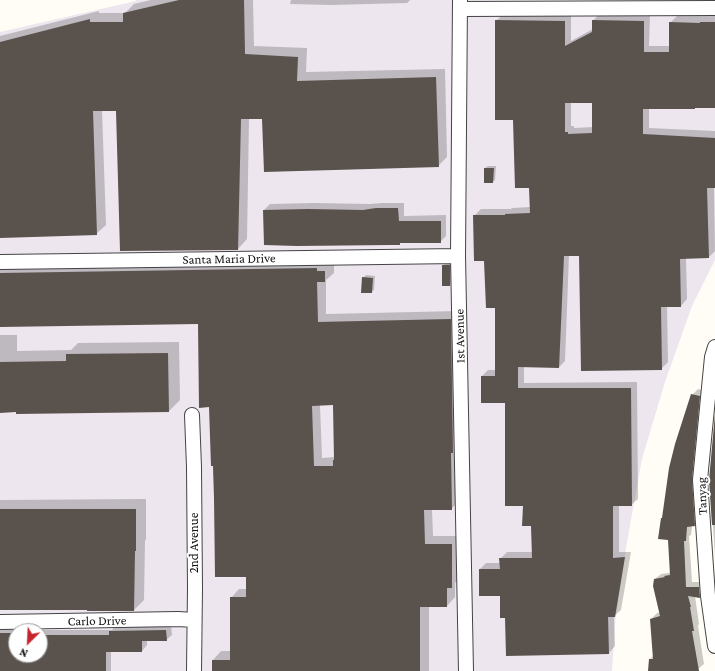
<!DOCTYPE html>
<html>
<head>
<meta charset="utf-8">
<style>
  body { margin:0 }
  #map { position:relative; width:715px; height:671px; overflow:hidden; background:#fffdf5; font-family:"Crimson Pro",serif }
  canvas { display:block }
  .north { position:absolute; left:8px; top:623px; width:40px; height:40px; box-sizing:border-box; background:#fff; border:1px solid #a0a0a0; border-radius:50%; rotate:204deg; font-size:11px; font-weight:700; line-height:16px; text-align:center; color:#111 }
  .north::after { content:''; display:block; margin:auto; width:14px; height:18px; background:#c4262e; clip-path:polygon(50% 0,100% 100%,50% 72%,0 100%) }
</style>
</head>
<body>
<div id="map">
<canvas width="715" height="671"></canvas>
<div class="north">N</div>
</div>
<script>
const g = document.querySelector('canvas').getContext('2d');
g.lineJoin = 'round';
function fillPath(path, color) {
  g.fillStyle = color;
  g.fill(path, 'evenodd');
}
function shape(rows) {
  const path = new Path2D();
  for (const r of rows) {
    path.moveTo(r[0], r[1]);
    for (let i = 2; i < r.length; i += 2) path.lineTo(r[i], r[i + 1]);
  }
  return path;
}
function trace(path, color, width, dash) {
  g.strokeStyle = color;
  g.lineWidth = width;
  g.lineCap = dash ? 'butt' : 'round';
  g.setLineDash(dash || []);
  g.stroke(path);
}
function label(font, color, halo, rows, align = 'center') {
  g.font = font + ' "Crimson Pro",serif';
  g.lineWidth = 4;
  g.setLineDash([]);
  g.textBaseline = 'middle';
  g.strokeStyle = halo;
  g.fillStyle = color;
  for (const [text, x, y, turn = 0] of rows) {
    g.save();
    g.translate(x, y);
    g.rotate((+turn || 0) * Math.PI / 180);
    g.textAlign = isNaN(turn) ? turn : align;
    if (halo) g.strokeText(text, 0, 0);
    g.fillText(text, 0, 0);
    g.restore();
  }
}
const industrial = shape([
  [136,0,715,0,715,260,692,306,665,382,642,459,627,542,615,623,612,671,0,671,0,32,136,1],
  [16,631,40,631,40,655,16,655]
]);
const shadow = shape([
  [151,0,253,0,254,46,307,48,306,72,445,69,447,157,438,166,263,118,249,118,247,239,238,249,121,250,117,110,102,110,106,225,96,234,0,237,0,36,99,11,99,13,125,13,134,4],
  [291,0,410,0,407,3,331,5,290,4],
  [503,14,571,15,571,41,593,29,593,21,599,14,650,15,649,46,670,46,670,23,677,16,715,16,715,107,649,108,649,128,715,131,715,188,714,188,715,251,709,257,686,258,687,299,681,306,667,306,668,362,661,369,580,255,569,255,565,361,559,367,524,367,524,383,637,382,638,499,631,505,619,505,619,552,631,552,621,610,614,616,615,646,609,653,506,617,501,595,480,569,486,563,501,563,500,559,507,552,533,552,532,525,524,505,506,402,482,376,488,370,496,370,496,307,474,216,481,209,511,209,512,208,531,207,530,187,514,119,496,21],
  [571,102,593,102,593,127,574,128,574,126,571,126],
  [488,166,496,166,495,180,493,182,485,168],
  [314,203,370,204,382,203,404,203,404,216,446,215,446,236,440,242,401,242,399,244,264,210,270,204],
  [449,260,455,260,455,280,450,285,443,266],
  [334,262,334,273,326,280,326,314,459,311,460,500,451,509,432,509,433,536,460,536,460,578,455,583,455,597,447,606,429,606,429,671,213,671,213,660,221,651,231,651,231,598,239,589,247,589,247,576,215,498,210,406,198,322,0,326,0,265],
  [334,404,335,457,322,458,320,405],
  [366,275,375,276,374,290,371,292,363,278],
  [0,335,17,335,17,351,71,350,78,343,179,342,180,400,169,411,0,412],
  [698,389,705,391,700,520,694,525,692,526,691,535,689,536,692,582,704,582,705,591,699,597,695,596,699,624,698,626,704,664,698,669,693,671,649,671,650,659,654,655,651,619,657,613,661,612,655,579,661,574,669,573,671,571,692,395],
  [715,424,715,557,710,480],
  [146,499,146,540,145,540,144,600,134,610,88,609,0,609,0,500],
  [171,625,172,635,166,640,147,640,147,645,142,651,111,651,111,671,0,671,0,628,32,628,32,630,112,630,115,626],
  [16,631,40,631,40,655,16,655]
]);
const building = shape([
  [179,0,244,0,245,54,298,57,297,81,436,77,439,167,264,172,262,119,241,119,238,250,120,251,116,111,93,111,97,235,0,238,0,42,90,19,90,22,123,22,123,13],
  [495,20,565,21,565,46,592,32,592,20,644,21,644,52,669,52,669,22,700,23,700,22,715,22,715,108,695,108,695,109,643,109,643,134,715,138,715,188,707,188,709,258,680,259,681,307,661,307,662,370,581,371,579,256,564,256,559,368,518,367,518,388,631,388,632,506,613,506,613,558,625,557,615,617,608,617,609,654,506,656,505,618,500,618,500,596,479,596,479,569,500,569,499,558,532,558,531,526,522,526,523,506,505,506,505,403,481,403,481,376,495,376,495,308,486,308,484,261,474,261,473,215,505,215,505,214,530,213,529,188,515,188,513,120,495,120],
  [565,103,592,103,592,133,568,134,568,132,565,132],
  [484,168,494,168,493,183,484,183],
  [376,208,398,208,399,221,441,221,441,243,400,243,400,245,390,245,297,246,264,245,263,210,308,209,363,210],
  [442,265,450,265,450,286,442,286],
  [317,268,317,271,325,271,325,282,317,282,318,322,451,319,453,453,451,453,452,510,424,510,425,544,452,544,452,588,447,588,447,607,420,607,420,671,212,671,212,660,230,660,230,597,246,597,246,577,215,577,214,498,213,466,211,466,209,407,199,408,198,324,0,327,0,273],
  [333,405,334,460,333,460,333,466,314,466,312,406],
  [362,277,373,278,372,293,361,293],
  [168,353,169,412,16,414,16,412,0,413,0,362,66,361,66,354],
  [691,394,700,396,692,479,695,526,687,527,686,541,684,541,686,587,699,587,700,598,688,596,691,607,690,607,694,631,692,631,699,671,648,671,649,659,653,659,650,619,660,616,653,586,654,579,665,577,664,576,670,575,668,540,658,539,661,518,662,518,669,468,675,444],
  [715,414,715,525,712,525,709,480],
  [0,509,136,509,136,551,135,551,134,611,87,611,87,610,0,610],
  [166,630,167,641,142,641,142,652,106,652,106,671,0,671,0,633,16,633,16,655,40,655,40,635,109,635,109,631]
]);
const street = shape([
  [460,0,458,256,466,671],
  [460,9,715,8],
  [0,262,458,256],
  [715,347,712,357,700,480,708,596,715,646],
  [192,415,194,467,195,589,194,671],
  [0,622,178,619,194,620]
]);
const streetNames = [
  ["Santa Maria Drive",229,259,-1],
  ["1st Avenue",460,336,-91],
  ["Tanyag",702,496,-92],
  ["2nd Avenue",194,543,-90],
  ["Carlo Drive",97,621,-1]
];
fillPath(industrial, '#eee6ef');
fillPath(shadow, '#0003');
fillPath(building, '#5a524d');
trace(street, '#444', 16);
trace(street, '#fff', 14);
label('13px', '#111', '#fff', streetNames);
</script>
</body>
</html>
